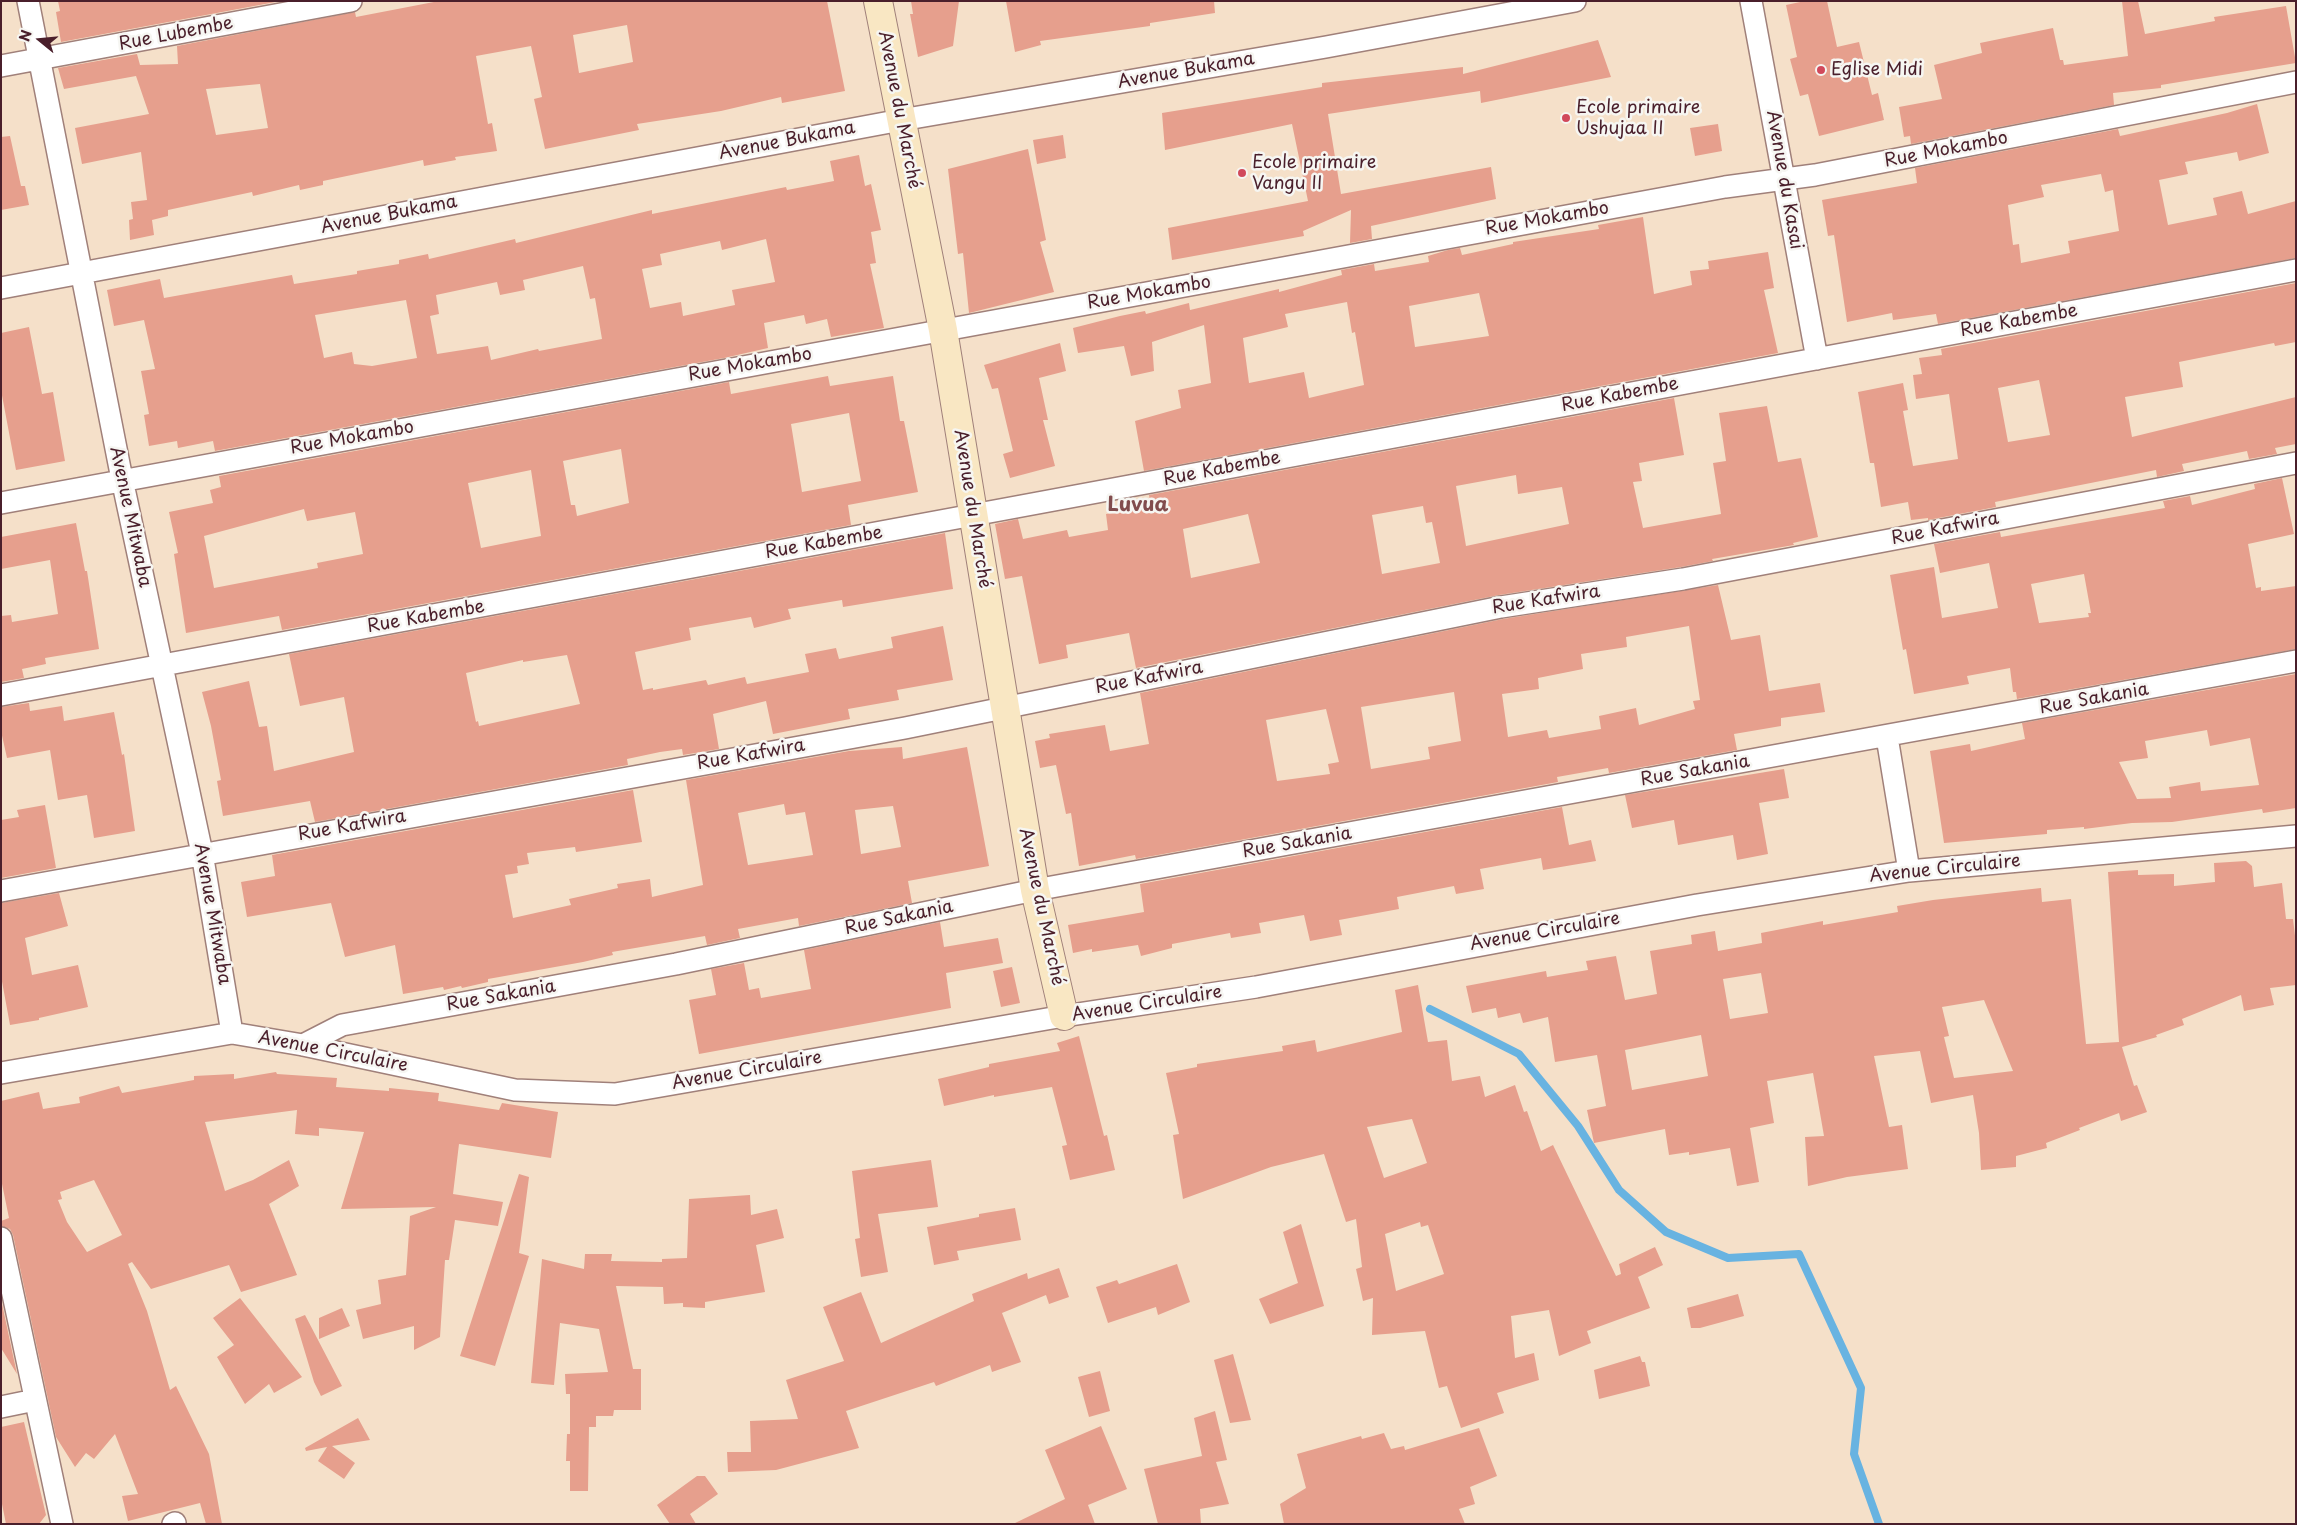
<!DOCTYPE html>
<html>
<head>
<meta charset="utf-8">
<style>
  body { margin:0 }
  #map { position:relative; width:2297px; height:1525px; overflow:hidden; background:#f5e0c9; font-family:"Playpen Sans",sans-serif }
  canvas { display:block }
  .frame { position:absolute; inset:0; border:2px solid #4a1f2b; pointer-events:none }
  .north { position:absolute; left:15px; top:15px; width:50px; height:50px; -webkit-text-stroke:4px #f6f6f2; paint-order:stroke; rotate:287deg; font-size:14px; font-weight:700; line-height:20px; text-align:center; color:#4a1f2b }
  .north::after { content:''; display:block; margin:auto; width:18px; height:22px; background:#4a1f2b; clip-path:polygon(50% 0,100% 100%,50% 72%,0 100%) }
</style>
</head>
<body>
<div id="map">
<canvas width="2297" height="1525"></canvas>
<div class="frame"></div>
<div class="north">N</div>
</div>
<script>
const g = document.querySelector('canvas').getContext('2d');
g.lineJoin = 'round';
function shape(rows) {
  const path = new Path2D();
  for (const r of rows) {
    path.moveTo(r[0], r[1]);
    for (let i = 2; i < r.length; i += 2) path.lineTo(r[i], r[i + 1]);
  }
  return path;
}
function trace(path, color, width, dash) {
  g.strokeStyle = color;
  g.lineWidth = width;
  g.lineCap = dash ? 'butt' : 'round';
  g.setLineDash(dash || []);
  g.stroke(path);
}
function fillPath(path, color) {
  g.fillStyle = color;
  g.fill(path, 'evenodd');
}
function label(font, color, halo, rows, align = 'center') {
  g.font = font + ' "Playpen Sans",sans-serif';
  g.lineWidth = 5;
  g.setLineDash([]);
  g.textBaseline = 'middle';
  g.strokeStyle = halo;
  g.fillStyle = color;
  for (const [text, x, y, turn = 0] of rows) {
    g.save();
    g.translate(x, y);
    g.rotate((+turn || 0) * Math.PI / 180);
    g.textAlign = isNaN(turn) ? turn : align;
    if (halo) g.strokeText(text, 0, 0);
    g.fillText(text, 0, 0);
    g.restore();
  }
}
const stream = shape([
  [1430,1009,1519,1054,1578,1126,1619,1190,1666,1232,1728,1258,1799,1254,1861,1388,1854,1454,1879,1524]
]);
const building = shape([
  [58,1,281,1,61,42,56,12,60,11],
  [439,1,827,1,845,91,782,103,781,97,721,111,637,124,639,130,545,149,534,99,542,97,531,46,476,56,488,124,492,123,497,151,455,157,456,160,424,166,423,160,323,181,323,185,300,190,299,185,253,196,252,192,168,210,168,216,152,220,154,235,130,240,129,220,133,219,131,202,147,200,141,152,82,164,75,128,149,114,136,76,64,89,58,68,137,54,140,65,178,64,177,46,355,12,356,17],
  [627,25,633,62,579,73,573,35],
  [260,84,268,128,216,135,206,89],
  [911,1,959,1,953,46,918,57,910,14,913,14],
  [1006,1,1214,1,1215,13,1150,23,1150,26,1040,41,1041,45,1015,52],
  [1805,1,1827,1,1837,47,1859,42,1872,95,1878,93,1884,120,1819,136,1808,94,1800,96,1790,59,1797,57,1786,5],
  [2122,1,2138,1,2145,34,2215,21,2214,17,2286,6,2296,63,2161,85,2161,88,2113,93,2114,105,1911,144,1910,136,1904,137,1899,107,1942,99,1934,65,1982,53,1980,43,2053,28,2060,60,2063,60,2064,65,2128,56],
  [1598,40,1611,77,1481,103,1480,91,1328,114,1341,194,1491,167,1496,199,1371,226,1372,239,1350,243,1351,210,1303,231,1304,236,1172,260,1168,228,1308,201,1292,124,1165,150,1162,113,1322,87,1322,83,1463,67,1463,74],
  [2257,104,2269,153,2239,161,2237,152,2185,162,2188,174,2159,180,2168,225,2217,215,2213,198,2242,191,2248,214,2296,201,2296,258,1938,324,1936,314,1893,320,1892,313,1847,322,1834,235,1828,236,1822,200,1917,183,1915,168,2118,129,2120,136,2227,113],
  [2101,174,2105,192,2113,190,2119,231,2068,241,2070,253,2021,263,2019,244,2013,245,2008,205,2044,197,2041,185],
  [1718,124,1722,151,1695,156,1690,128],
  [1063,135,1066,158,1037,164,1033,140],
  [10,136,21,186,25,186,29,205,1,210,1,137],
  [1028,149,1046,240,1040,242,1054,292,969,313,963,253,958,254,948,169],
  [859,155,865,186,871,184,881,230,871,232,876,263,870,264,884,328,831,337,827,319,806,324,804,315,764,323,768,348,724,358,215,451,213,441,178,448,177,441,149,446,144,415,149,414,141,371,155,369,144,320,114,326,107,290,160,279,164,298,292,275,294,284,357,274,357,271,399,264,399,260,428,254,429,259,515,239,516,243,652,210,652,214,786,187,787,190,834,181,830,161],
  [766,239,775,282,732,290,735,305,683,316,681,302,650,308,642,269,662,265,660,254,720,241,722,250],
  [583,266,590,299,595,298,602,339,539,351,538,349,491,360,488,346,437,354,430,316,439,314,436,295,497,282,500,295,525,290,523,280],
  [406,300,417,358,372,366,354,364,352,352,324,358,315,315],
  [1643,217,1654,294,1692,285,1690,271,1709,269,1708,261,1768,252,1774,288,1764,290,1778,353,1144,471,1135,421,1181,408,1178,390,1211,383,1204,325,1152,342,1154,371,1131,376,1124,346,1078,353,1073,328,1120,316,1145,311,1146,314,1189,303,1190,310,1279,289,1279,292,1342,275,1341,270,1374,264,1375,271,1429,262,1428,256,1448,250,1460,248,1462,255,1513,244,1513,242,1599,229,1598,225],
  [1479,293,1489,336,1415,347,1409,306],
  [1347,302,1352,333,1355,332,1364,385,1309,398,1304,372,1249,383,1243,338,1288,327,1285,314],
  [2296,283,2296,342,2275,346,2274,343,2179,362,2183,387,2125,397,2132,437,2296,397,2296,444,2275,448,2277,454,2249,459,2247,451,2182,464,2184,471,2157,477,2156,470,1995,502,1996,507,1928,520,1928,518,1911,520,1908,502,1881,507,1874,463,1870,463,1858,392,1903,383,1908,410,1903,411,1913,466,1958,459,1949,394,1916,399,1913,375,1922,374,1919,358,1942,355,1941,349],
  [2039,380,2050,435,2008,442,1998,388],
  [29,327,42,394,53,392,65,461,16,470,1,390,1,333],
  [1060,343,1066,371,1039,378,1048,420,1043,420,1055,466,1010,478,1003,454,1013,451,998,388,992,389,984,365],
  [828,376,830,386,893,376,900,421,904,421,918,492,848,505,851,525,282,630,279,616,186,633,174,554,178,553,169,512,213,503,210,490,221,487,219,476,729,382,731,394],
  [849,413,861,481,802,492,791,424],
  [621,449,629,503,577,516,575,505,571,505,563,461],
  [531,470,541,536,481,548,468,483],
  [304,509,307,521,355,512,363,554,317,563,318,568,214,588,204,536],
  [1674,398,1684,455,1639,463,1642,481,1633,482,1643,528,1721,514,1713,463,1726,461,1719,413,1767,406,1778,462,1801,458,1818,537,1793,543,1794,545,1712,559,1713,561,1681,567,1499,595,1136,668,1129,633,1066,645,1068,658,1039,664,1022,576,1005,579,995,524,1018,519,1023,539,1067,530,1069,537,1108,530,1106,514,1151,507,1149,495],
  [1516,475,1518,494,1562,487,1569,524,1466,546,1456,486],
  [1423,506,1426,523,1432,522,1440,563,1382,574,1372,515],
  [1248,514,1260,563,1191,578,1183,529],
  [2282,478,2294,534,2248,544,2256,588,2261,587,2261,591,2296,586,2296,649,2017,699,2016,692,2013,692,2010,668,1967,676,1969,684,1914,694,1906,649,1903,650,1890,575,1934,567,1942,618,1998,608,1989,563,1940,573,1934,544,2000,532,2001,537,2165,508,2163,501,2190,496,2192,505,2255,489,2254,484],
  [2084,574,2091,613,2088,613,2089,617,2039,623,2031,584],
  [76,523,85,571,87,571,99,649,45,658,46,664,22,669,24,678,1,682,1,616,11,615,12,622,58,614,50,560,1,569,1,537],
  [945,533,953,589,843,607,842,600,788,609,791,619,754,628,751,617,689,628,691,640,635,652,643,690,653,688,653,690,706,680,708,685,745,677,747,684,809,672,805,654,836,648,839,659,893,648,891,637,943,626,953,680,897,690,899,700,848,709,850,719,773,734,766,701,713,714,719,749,683,755,682,749,660,752,627,759,628,765,315,822,310,801,223,816,217,781,221,780,211,726,202,692,249,681,259,727,267,726,274,771,354,752,344,697,300,706,289,654],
  [567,655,580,704,479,726,478,721,476,722,466,673,523,660,523,662],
  [1718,585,1731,640,1760,635,1769,691,1820,683,1825,712,1781,718,1781,726,1734,734,1737,750,1609,773,1608,768,1557,777,1558,782,1136,859,1135,855,1079,866,1071,813,1066,814,1056,765,1040,768,1035,741,1050,738,1049,734,1105,725,1110,751,1149,744,1140,693,1503,619],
  [1689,626,1700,700,1693,701,1695,709,1639,725,1636,708,1599,716,1601,729,1549,738,1547,730,1508,737,1502,694,1539,689,1538,678,1583,669,1581,654,1627,647,1626,637],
  [1454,692,1461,741,1428,747,1430,759,1371,769,1361,707],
  [1326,709,1339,762,1328,764,1330,774,1277,781,1266,720],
  [2296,674,2296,808,2263,813,2262,809,2172,822,2132,823,2084,829,2084,827,2047,830,2047,834,1944,843,1930,751,1970,744,1971,751,2025,739,2022,723],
  [2207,730,2210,746,2250,738,2259,785,2201,791,2200,782,2169,787,2171,798,2137,799,2119,762,2148,758,2145,741],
  [29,703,30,711,62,706,64,721,114,712,122,755,124,754,135,831,94,838,87,795,58,800,50,750,7,758,1,731,1,707],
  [902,747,903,759,967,747,989,866,908,881,912,903,799,926,798,918,738,929,740,938,707,945,705,936,612,952,613,955,583,962,488,979,488,982,462,988,461,986,444,990,443,987,403,994,395,945,345,957,331,903,247,917,241,882,275,876,272,855,633,790,642,842,576,852,575,847,527,853,529,864,517,866,518,873,505,875,513,918,571,905,569,899,618,888,617,884,650,879,652,897,703,885,686,780,849,751],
  [784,804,786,815,805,812,813,855,748,865,738,813],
  [893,806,901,847,861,854,855,810],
  [1784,769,1789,798,1759,803,1768,854,1737,860,1733,835,1678,845,1674,820,1632,828,1625,795],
  [45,805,56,868,1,878,1,820,19,817,17,810],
  [1562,807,1569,845,1591,840,1596,861,1543,870,1541,858,1480,869,1484,889,1456,894,1454,886,1397,897,1399,909,1339,920,1342,935,1310,941,1304,915,1259,923,1261,933,1231,938,1230,933,1172,944,1172,948,1141,956,1138,945,1092,952,1092,949,1073,953,1068,925,1144,912,1140,884],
  [2246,861,2252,866,2254,887,2282,883,2286,919,2293,919,2296,944,2296,985,2270,988,2274,1005,2244,1011,2241,995,2182,1019,2184,1025,2156,1035,2157,1037,2122,1047,2134,1086,2137,1085,2147,1112,2121,1121,2119,1113,2079,1128,2080,1130,2046,1143,2047,1148,2016,1156,2016,1167,1981,1170,1979,1133,1973,1095,1931,1103,1920,1051,1874,1056,1889,1127,1902,1125,1908,1169,1847,1177,1808,1186,1805,1137,1824,1136,1813,1073,1767,1081,1774,1123,1750,1128,1759,1182,1737,1186,1730,1148,1689,1155,1689,1152,1669,1155,1665,1129,1594,1143,1587,1110,1606,1106,1597,1055,1555,1062,1548,1017,1523,1023,1520,1013,1498,1018,1496,1008,1472,1013,1466,986,1546,971,1547,977,1588,970,1586,961,1616,956,1625,1000,1657,994,1650,951,1692,944,1691,935,1715,931,1718,951,1762,943,1761,933,1823,921,1823,925,1898,912,1897,906,1933,900,2041,888,2042,902,2071,899,2086,1044,2119,1042,2108,872,2138,870,2138,875,2174,874,2174,886,2215,882,2214,863],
  [1761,973,1768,1013,1730,1019,1723,979],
  [1984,1000,2013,1071,1954,1078,1944,1037,1949,1036,1942,1007],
  [1701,1035,1708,1076,1632,1090,1625,1050],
  [59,893,68,926,25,938,32,975,78,965,88,1007,39,1018,39,1020,10,1025,1,976,1,903],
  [940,922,944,947,998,938,1003,963,946,973,951,1008,699,1054,689,1000,716,995,711,969,744,963,749,990,759,988,761,998,811,989,804,950],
  [1012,967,1020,1003,1001,1007,993,971],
  [1418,985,1428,1042,1447,1040,1452,1081,1480,1076,1485,1097,1515,1085,1524,1112,1527,1111,1541,1151,1553,1145,1616,1276,1621,1274,1619,1264,1655,1247,1663,1265,1638,1277,1650,1308,1587,1331,1591,1343,1559,1356,1549,1310,1511,1316,1515,1358,1534,1353,1539,1380,1497,1393,1504,1413,1461,1428,1447,1386,1439,1388,1425,1331,1372,1335,1373,1298,1363,1301,1356,1269,1362,1267,1356,1219,1346,1222,1324,1154,1271,1167,1183,1199,1173,1135,1179,1134,1166,1073,1197,1067,1197,1064,1283,1051,1282,1046,1315,1040,1317,1052,1402,1032,1395,990],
  [1412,1119,1427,1163,1384,1178,1367,1127],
  [1420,1222,1421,1227,1428,1225,1444,1274,1396,1291,1385,1234],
  [1079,1036,1104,1136,1107,1135,1115,1170,1070,1180,1062,1146,1067,1145,1052,1087,994,1097,994,1095,944,1106,938,1079,989,1067,989,1064,1060,1051,1057,1043],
  [276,1072,277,1074,337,1078,336,1087,389,1091,389,1088,439,1093,438,1101,499,1110,502,1103,558,1112,551,1158,459,1144,453,1194,503,1202,498,1226,455,1220,449,1260,445,1260,440,1337,414,1350,414,1326,363,1339,356,1310,381,1304,378,1280,406,1275,410,1216,436,1207,341,1209,364,1132,319,1128,319,1136,295,1134,297,1110,205,1122,225,1191,253,1180,289,1160,299,1186,269,1204,297,1275,241,1292,229,1265,151,1289,132,1262,128,1264,147,1311,170,1390,176,1386,209,1454,222,1524,206,1524,200,1503,128,1521,122,1496,138,1494,115,1434,94,1459,86,1453,75,1467,56,1437,13,1235,10,1229,1,1226,1,1221,9,1218,1,1179,1,1101,39,1092,43,1109,80,1103,79,1097,119,1086,122,1093,194,1080,194,1076,234,1074,234,1079],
  [94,1180,122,1235,87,1252,67,1222,58,1200,62,1199,60,1192],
  [931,1160,938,1207,878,1214,888,1272,861,1277,855,1239,860,1238,852,1171],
  [519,1174,529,1177,519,1253,529,1256,495,1366,460,1356],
  [750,1195,751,1215,777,1209,784,1238,756,1245,765,1292,705,1302,705,1308,683,1307,683,1303,664,1304,663,1287,616,1286,633,1369,641,1369,641,1410,614,1410,613,1416,596,1416,596,1427,589,1427,588,1491,570,1491,570,1461,566,1461,567,1434,570,1434,570,1394,566,1394,565,1374,608,1372,599,1329,560,1323,554,1385,531,1383,542,1259,584,1269,585,1254,612,1254,611,1261,662,1262,662,1259,687,1258,689,1199],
  [1015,1208,1021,1240,957,1251,959,1260,934,1265,927,1227,979,1217,979,1214],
  [1301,1224,1324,1306,1270,1324,1259,1299,1298,1283,1283,1232],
  [1177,1264,1190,1302,1158,1315,1156,1307,1108,1323,1096,1287,1117,1280,1119,1284],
  [1059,1268,1069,1297,1049,1304,1046,1295,1002,1313,1021,1362,992,1372,990,1365,936,1386,934,1382,846,1411,859,1448,776,1470,728,1472,727,1452,751,1452,750,1421,798,1419,786,1380,844,1361,823,1307,861,1292,881,1343,974,1301,972,1294,1027,1273,1028,1279],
  [1738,1294,1744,1316,1700,1328,1691,1328,1687,1308],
  [240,1298,302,1377,274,1393,269,1384,245,1404,217,1357,234,1345,213,1318],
  [1,1299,17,1374,1,1348],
  [342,1308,350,1326,319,1339,319,1318],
  [305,1315,342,1386,321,1396,314,1382,295,1319],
  [1233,1354,1251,1420,1230,1423,1214,1360],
  [1640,1356,1642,1362,1645,1362,1650,1386,1599,1399,1594,1370],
  [1100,1371,1110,1411,1089,1417,1078,1377],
  [1215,1411,1227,1460,1216,1462,1229,1504,1200,1509,1201,1524,1158,1524,1144,1469,1202,1456,1194,1418],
  [358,1418,370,1440,332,1446,355,1463,344,1479,318,1461,327,1447,306,1451,305,1448],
  [24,1422,46,1515,39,1524,6,1524,1,1499,1,1427],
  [1101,1426,1127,1489,1088,1505,1095,1524,1013,1524,1065,1499,1045,1450],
  [1479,1428,1497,1476,1470,1487,1475,1504,1459,1509,1465,1524,1284,1524,1280,1504,1306,1488,1297,1454,1361,1436,1362,1439,1384,1433,1391,1449,1404,1446,1405,1450],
  [697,1476,705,1476,718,1494,690,1514,696,1524,670,1524,657,1505]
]);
const street = shape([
  [28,1,122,479,202,853,232,1033],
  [1751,1,1817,359],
  [1,66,351,1],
  [1,288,901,120,1326,47,1575,1],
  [1,503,1725,187,1815,175,2296,82],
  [1,695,2296,270],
  [1887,737,1909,871],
  [1,891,905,728,1501,607,1683,579,2296,463],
  [303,1045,342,1025,676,964,1035,890,2296,661],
  [1,1073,232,1033,303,1045,515,1090,615,1094,1064,1016,1256,987,1697,905,1909,871,2296,836],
  [1,1238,62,1524],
  [1,1407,35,1400],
  [173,1524,175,1523]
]);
const secondary = shape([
  [878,1,943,330,1035,890,1064,1016]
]);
const markers = [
  [1821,70,5,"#d1495b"],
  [1566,118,5,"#d1495b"],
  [1242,173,5,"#d1495b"]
];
const streetNames = [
  ["Rue Lubembe",176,34,-11],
  ["Avenue Bukama",1186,71,-10],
  ["Avenue du Marché",899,110,79],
  ["Avenue Bukama",787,141,-11],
  ["Rue Mokambo",1946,150,-11],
  ["Avenue du Kasai",1784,180,80],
  ["Avenue Bukama",389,215,-11],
  ["Rue Mokambo",1547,219,-10],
  ["Rue Mokambo",1149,293,-10],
  ["Rue Kabembe",2019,321,-10],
  ["Rue Mokambo",750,365,-10],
  ["Rue Kabembe",1620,395,-11],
  ["Rue Mokambo",352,438,-10],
  ["Rue Kabembe",1222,469,-11],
  ["Avenue du Marché",972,509,81],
  ["Avenue Mitwaba",130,517,78],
  ["Rue Kafwira",1945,529,-11],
  ["Rue Kabembe",824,543,-10],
  ["Rue Kafwira",1546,600,-9],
  ["Rue Kabembe",426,617,-10],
  ["Rue Kafwira",1149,678,-11],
  ["Rue Sakania",2094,699,-10],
  ["Rue Kafwira",751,755,-10],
  ["Rue Sakania",1695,771,-10],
  ["Rue Kafwira",352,826,-10],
  ["Rue Sakania",1297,843,-10],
  ["Avenue Circulaire",1945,869,-6],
  ["Avenue du Marché",1041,907,78],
  ["Avenue Mitwaba",212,914,80],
  ["Rue Sakania",899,918,-12],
  ["Avenue Circulaire",1545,932,-10],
  ["Rue Sakania",501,996,-10],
  ["Avenue Circulaire",1147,1004,-9],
  ["Avenue Circulaire",333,1052,11],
  ["Avenue Circulaire",747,1071,-10]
];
const poiNames = [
  ["Eglise Midi",1831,70],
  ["Ecole primaire",1576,108],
  ["Ushujaa II",1576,129],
  ["Ecole primaire",1252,163],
  ["Vangu II",1252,184]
];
const quarterNames = [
  ["Luvua",1138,505]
];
trace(stream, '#68b3e1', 8);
fillPath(building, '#e69f8d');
trace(street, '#a0807a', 24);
trace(secondary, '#a0807a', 30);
trace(street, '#fff', 21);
trace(secondary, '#f9e7c3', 28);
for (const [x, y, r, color] of markers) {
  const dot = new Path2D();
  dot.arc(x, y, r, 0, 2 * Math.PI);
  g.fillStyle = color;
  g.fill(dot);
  trace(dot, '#f6f6f2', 2);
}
label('18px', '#4a1f2b', '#f6f6f2', streetNames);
label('18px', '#4a1f2b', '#f6f6f2', poiNames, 'left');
label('bold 20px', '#814c4d', '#f6f6f2', quarterNames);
</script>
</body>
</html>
